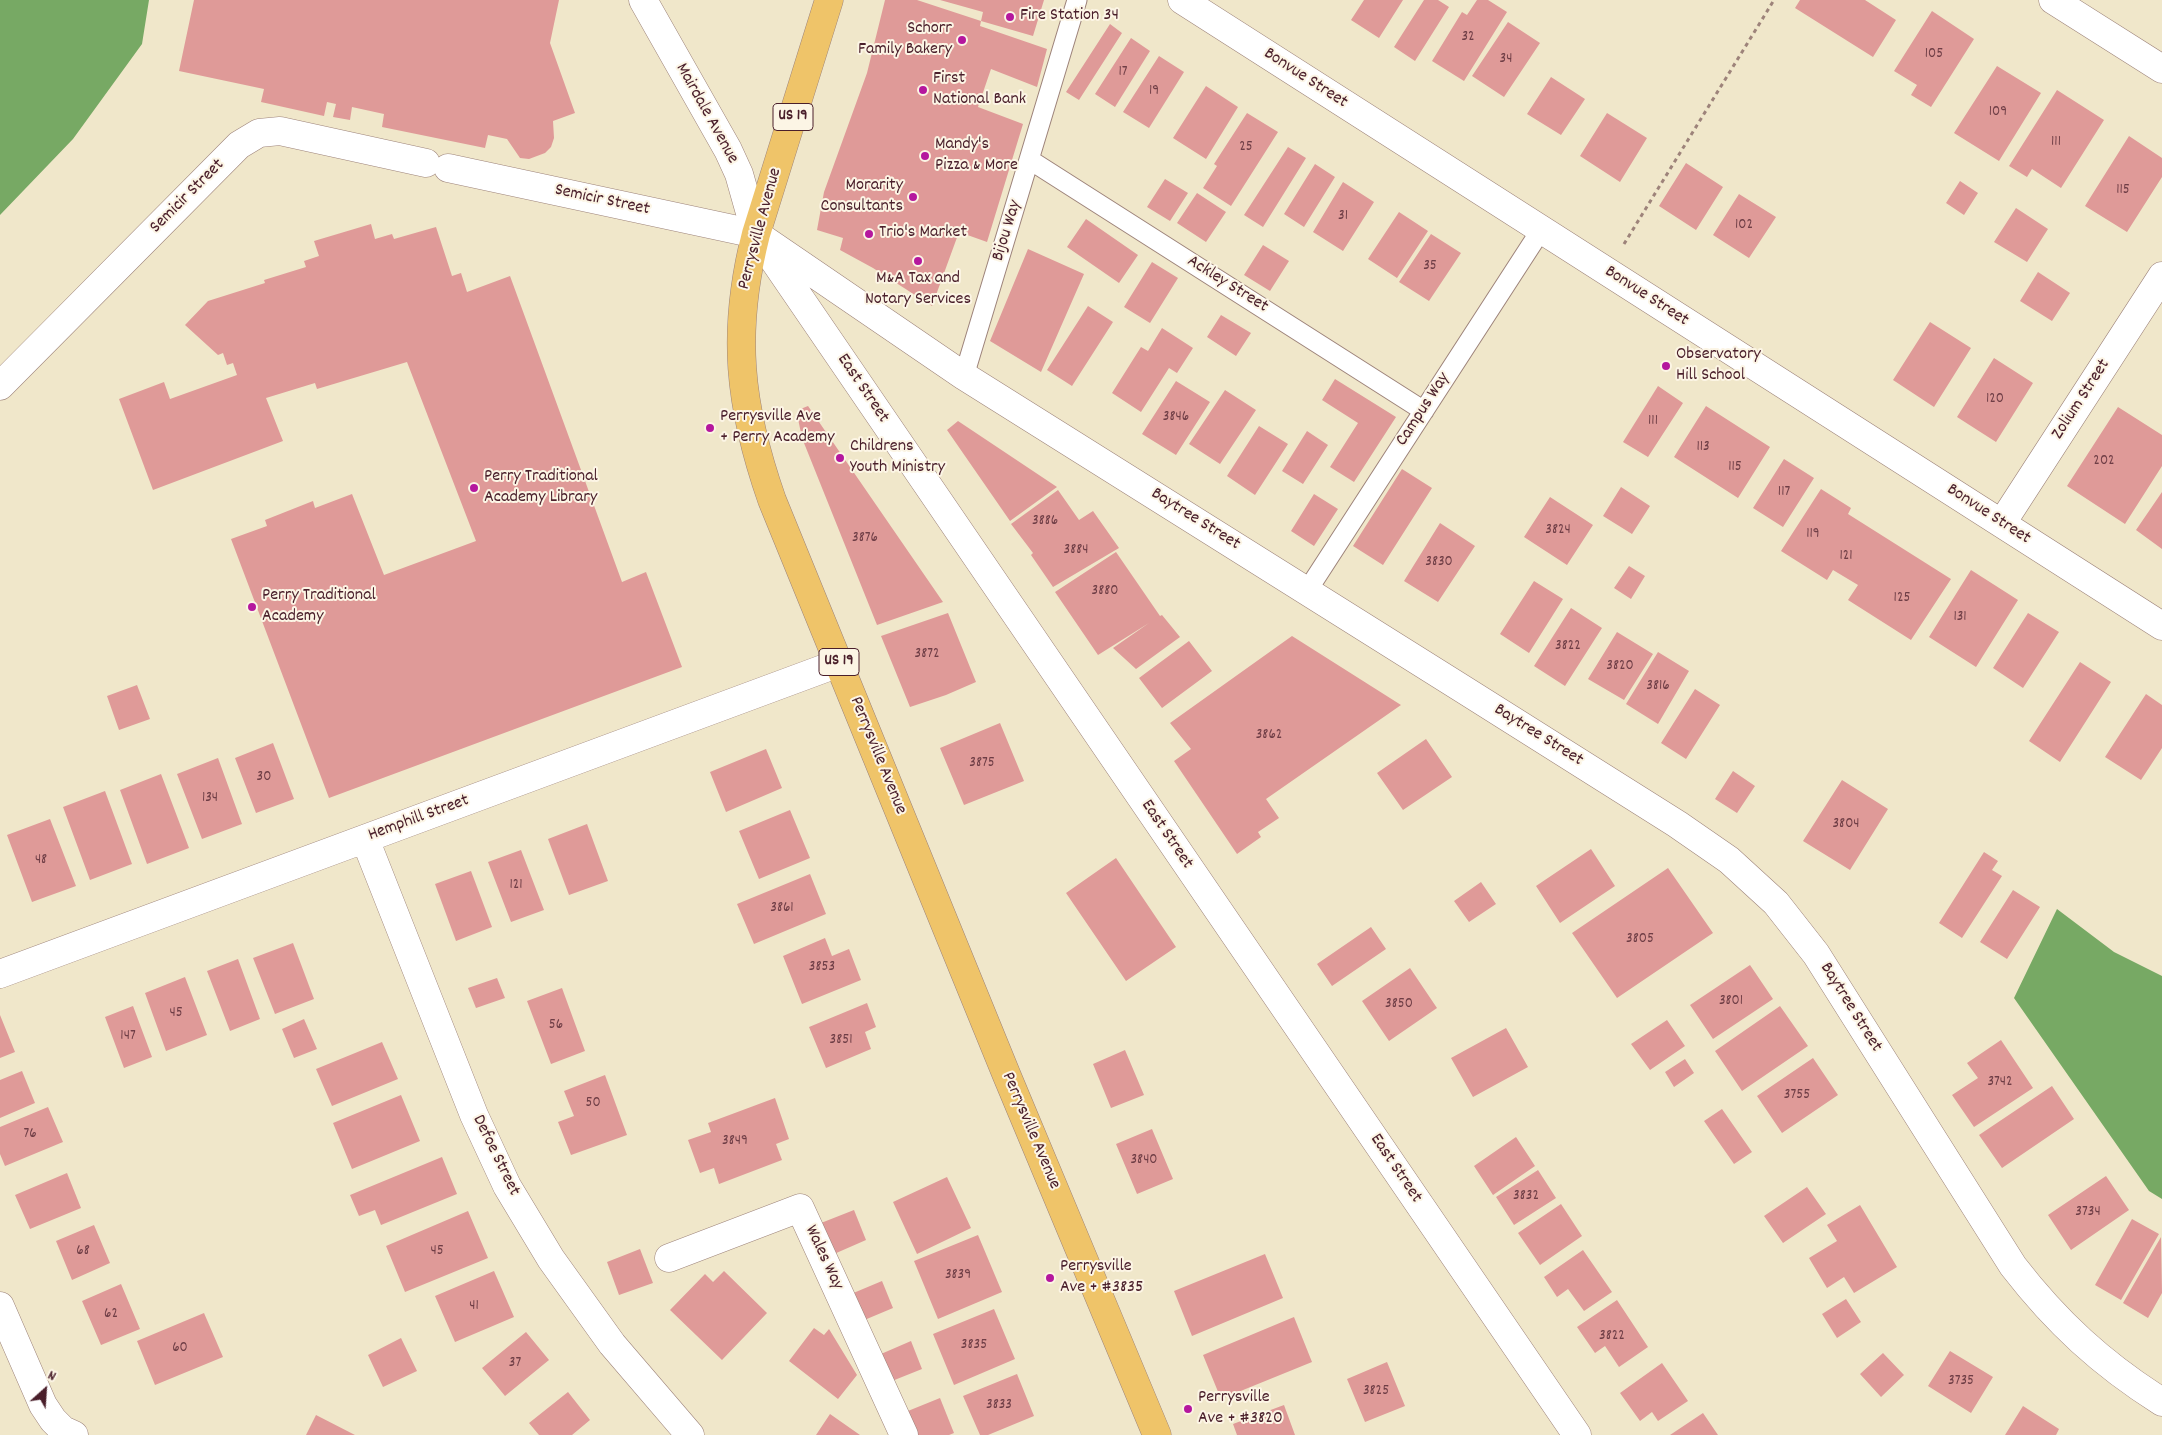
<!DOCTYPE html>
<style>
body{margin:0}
#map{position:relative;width:2162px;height:1435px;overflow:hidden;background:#f0e7ca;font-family:Dekko,sans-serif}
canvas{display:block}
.north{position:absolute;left:20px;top:1365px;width:50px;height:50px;-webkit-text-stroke:4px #fcf5e5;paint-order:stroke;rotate:26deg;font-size:14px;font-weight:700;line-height:20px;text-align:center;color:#4a1f2b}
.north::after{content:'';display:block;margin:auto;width:18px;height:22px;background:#4a1f2b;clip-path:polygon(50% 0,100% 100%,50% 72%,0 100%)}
</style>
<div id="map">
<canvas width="2162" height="1435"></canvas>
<div class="north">N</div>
</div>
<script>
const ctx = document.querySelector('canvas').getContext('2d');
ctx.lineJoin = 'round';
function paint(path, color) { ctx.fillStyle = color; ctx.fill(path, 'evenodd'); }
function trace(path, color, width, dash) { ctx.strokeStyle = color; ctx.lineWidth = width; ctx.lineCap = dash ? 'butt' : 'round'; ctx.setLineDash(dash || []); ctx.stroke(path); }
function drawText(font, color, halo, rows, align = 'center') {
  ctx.font = font + ' Dekko,sans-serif'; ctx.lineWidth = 4; ctx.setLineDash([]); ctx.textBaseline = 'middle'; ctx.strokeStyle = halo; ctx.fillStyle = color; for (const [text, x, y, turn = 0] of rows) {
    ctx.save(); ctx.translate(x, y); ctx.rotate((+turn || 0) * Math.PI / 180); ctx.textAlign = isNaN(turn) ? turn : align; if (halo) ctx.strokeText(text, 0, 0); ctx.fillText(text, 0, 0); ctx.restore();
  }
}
paint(new Path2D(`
 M0,0H149L142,44L73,139L0,215Z
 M2057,909L2114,952L2162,976V1199L2149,1191L2014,998Z`), '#77a964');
paint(new Path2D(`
 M194,0H559L550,43L575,113L553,121L554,138L551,147L545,153L529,159L520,158L507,139L488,135L485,148L382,127L384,114L352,107L350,120L333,117L336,104L327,102L324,116L261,102L264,89L179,71Z
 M885,0H917L981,21L980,26L1047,49L1037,87L991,69L978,107L1023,124L987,242L959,232L932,306L873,268L840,250L843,238L817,230L824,192L867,73Z
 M940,0H1044L1033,36L981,21L983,12Z
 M1364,0H1403L1379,38L1351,20Z
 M1424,0H1438L1449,7L1415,61L1394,47Z
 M1477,0H1488L1507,12L1464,81L1432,61L1462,12L1467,15Z
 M1800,0H1865L1896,20L1873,57L1795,8Z
 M1932,11L1974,39L1931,107L1911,95L1917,85L1894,71Z
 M1508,22L1540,43L1504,97L1472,76Z
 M1110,24L1122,33L1079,100L1066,92Z
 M1131,38L1150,51L1115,107L1095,94Z
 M1159,56L1184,72L1149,128L1123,112Z
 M1997,66L2041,93L1999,161L1954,133Z
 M1551,77L1585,99L1561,135L1527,114Z
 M1206,86L1238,107L1206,159L1173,138Z
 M2057,90L2104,120L2061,188L2032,169L2027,177L2009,166Z
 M1247,113L1278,132L1231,206L1203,188L1217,166L1214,164Z
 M1607,113L1647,138L1620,182L1580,156Z
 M2129,136L2162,158V177L2127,232L2085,206Z
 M1288,147L1306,158L1263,227L1244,215Z
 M1686,163L1723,187L1696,230L1659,206Z
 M1315,164L1335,177L1304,227L1284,214Z
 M1165,179L1188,193L1170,221L1147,207Z
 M1960,181L1978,193L1964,215L1946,203Z
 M1343,182L1374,202L1343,251L1313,232Z
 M1197,193L1226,212L1206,242L1177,223Z
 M1739,194L1776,217L1749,258L1713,235Z
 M2016,208L2048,229L2027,262L1994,242Z
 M1399,212L1428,231L1397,278L1368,259Z
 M1086,219L1138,255L1119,283L1067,247Z
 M371,224L375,239L392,234L394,239L436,227L452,276L461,273L467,292L510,276L622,582L646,572L682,667L329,798L231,539L267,526L265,520L313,501L315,508L352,494L384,575L476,541L407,362L317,389L315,383L266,398L283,441L153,490L119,399L164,382L170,399L237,375L233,363L227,365L223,353L218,355L185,325L208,301L265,283L264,280L306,267L304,261L319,256L314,241Z
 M1431,234L1461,253L1429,301L1399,282Z
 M1263,245L1289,261L1270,291L1244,275Z
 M1028,249L1084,274L1041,372L990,341Z
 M1152,262L1178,278L1150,323L1124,307Z
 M2038,272L2070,293L2052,321L2020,301Z
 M1088,306L1113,322L1072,386L1047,370Z
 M1221,315L1251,333L1236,356L1207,337Z
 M1930,322L1971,348L1934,407L1893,380Z
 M1162,328L1193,348L1177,373L1169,368L1141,412L1112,393L1141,347L1148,351Z
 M1994,358L2033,383L1996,442L1957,417Z
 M1335,379L1396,417L1354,482L1330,467L1358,423L1322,400Z
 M1176,381L1210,402L1176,455L1142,434Z
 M1658,386L1683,403L1648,457L1623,442Z
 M1225,390L1256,410L1220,464L1189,444Z
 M808,406L943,602L877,625L802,438L797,414L800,413L798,410Z
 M1706,406L1770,447L1738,498L1674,457Z
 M2118,407L2162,435V466L2125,524L2067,486Z
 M958,421L1057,487L1010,521L947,430Z
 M1259,426L1288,444L1255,495L1227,476Z
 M1307,431L1328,445L1303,484L1282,471Z
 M1784,459L1814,478L1783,527L1753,508Z
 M1402,469L1432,488L1383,565L1353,546Z
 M1621,487L1650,506L1632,534L1603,516Z
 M1821,489L1851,508L1848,514L1951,579L1911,640L1848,600L1858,585L1833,570L1827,580L1781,551Z
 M1058,490L1079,520L1093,511L1119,548L1053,587L1031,555L1033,553L1011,524Z
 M2162,492V549L2136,530Z
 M1314,494L1338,509L1314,546L1291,531Z
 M1550,497L1593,525L1567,565L1524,537Z
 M1440,523L1475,546L1438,602L1404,581Z
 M1116,552L1160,616L1162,615L1180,637L1136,669L1113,648L1149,623L1098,655L1055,592Z
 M1629,566L1645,576L1631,599L1614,588Z
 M1971,570L2018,600L1976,667L1929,637Z
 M1534,581L1563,599L1529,653L1500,634Z
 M1571,608L1602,628L1565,686L1534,666Z
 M948,613L976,682L946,695L910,707L881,636Z
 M2028,613L2059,632L2023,688L1993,668Z
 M1617,632L1653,654L1624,700L1588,679Z
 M1292,636L1401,705L1266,799L1279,818L1258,832L1261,837L1237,854L1174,761L1191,749L1170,723Z
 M1189,641L1212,671L1162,708L1139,678Z
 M1658,652L1689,671L1658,724L1626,704Z
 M2080,662L2111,682L2060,762L2029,741Z
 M137,685L150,719L119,730L107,696Z
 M1695,689L1720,705L1686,759L1661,743Z
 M2146,694L2162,705V748L2141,780L2105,757Z
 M1000,723L1024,781L964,805L940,748Z
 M1426,739L1452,777L1403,810L1377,773Z
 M273,743L294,799L256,813L235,758Z
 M766,749L782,788L726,812L710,772Z
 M218,758L242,824L202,839L177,774Z
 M1733,771L1755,786L1737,813L1715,799Z
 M161,774L189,848L147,864L120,790Z
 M1842,780L1888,809L1850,870L1803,841Z
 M105,791L132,864L90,880L63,807Z
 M790,810L810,858L759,879L739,831Z
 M50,819L76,886L32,902L7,835Z
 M587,824L608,881L569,895L548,839Z
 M1591,849L1615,886L1560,923L1536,886Z
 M521,850L544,910L511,922L488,862Z
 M1984,852L1998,861L1992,870L2002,876L1962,938L1939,923Z
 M1116,858L1176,947L1126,981L1066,893Z
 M1668,868L1713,933L1617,998L1572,933Z
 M471,871L492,927L456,941L435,884Z
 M810,874L826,914L754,944L737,904Z
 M1481,882L1496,904L1469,922L1454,901Z
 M2013,890L2040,907L2007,959L1980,942Z
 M1371,927L1386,949L1332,986L1317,964Z
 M825,938L832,956L849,949L861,980L802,1004L783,956Z
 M293,943L314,999L275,1014L253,958Z
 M238,959L260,1019L230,1031L207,971Z
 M1750,965L1773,999L1713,1039L1690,1005Z
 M1410,968L1437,1008L1389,1041L1362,1001Z
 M185,977L207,1035L166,1051L145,993Z
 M497,978L505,998L476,1008L468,988Z
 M562,988L585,1051L551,1064L527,1001Z
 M867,1003L876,1027L865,1032L871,1049L826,1068L809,1027Z
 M133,1006L152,1057L124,1068L105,1017Z
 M1780,1006L1808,1046L1742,1091L1715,1051Z
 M0,1015L15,1052L0,1058Z
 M304,1019L317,1049L294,1058L282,1029Z
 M1667,1020L1685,1046L1650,1070L1631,1044Z
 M1506,1028L1528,1067L1473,1097L1451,1058Z
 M2001,1040L2033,1088L1974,1127L1952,1095L1978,1078L1967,1063Z
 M382,1042L398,1079L332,1106L316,1069Z
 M1125,1050L1144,1095L1111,1108L1093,1064Z
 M1813,1058L1838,1095L1782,1133L1757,1096Z
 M1685,1059L1694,1073L1674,1087L1665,1072Z
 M22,1071L35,1103L0,1118V1080Z
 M605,1075L627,1135L571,1155L558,1122L574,1116L564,1091Z
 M2052,1086L2074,1119L2002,1168L1979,1135Z
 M401,1095L420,1141L352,1169L333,1123Z
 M775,1098L789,1139L776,1144L782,1160L719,1184L714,1168L700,1173L688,1140L711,1132L708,1123Z
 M48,1107L63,1142L5,1166L0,1154V1127Z
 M1722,1109L1752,1152L1734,1164L1704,1121Z
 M1152,1129L1173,1179L1137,1194L1116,1144Z
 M1516,1137L1535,1166L1493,1195L1474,1166Z
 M442,1157L457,1194L381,1225L375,1210L359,1216L350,1195Z
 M1538,1170L1556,1198L1514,1225L1496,1197Z
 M67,1173L81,1208L30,1229L15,1195Z
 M2106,1176L2129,1210L2071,1250L2048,1215Z
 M947,1177L971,1228L917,1254L893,1202Z
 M1807,1187L1826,1214L1783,1243L1764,1216Z
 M1561,1204L1582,1236L1540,1265L1518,1233Z
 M1860,1205L1897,1267L1854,1293L1844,1277L1827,1288L1809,1258L1837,1241L1827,1225Z
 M854,1210L866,1240L834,1254L821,1223Z
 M468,1211L488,1258L405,1292L386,1246Z
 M2132,1219L2159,1234L2121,1300L2095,1285Z
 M94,1225L110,1263L72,1280L56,1241Z
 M978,1235L1002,1292L938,1319L914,1261Z
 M2161,1237L2162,1293L2148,1318L2123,1303Z
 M640,1249L653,1283L619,1295L607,1262Z
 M1583,1250L1612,1292L1584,1311L1568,1289L1557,1297L1544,1277Z
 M1265,1254L1283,1298L1192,1336L1174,1291Z
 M494,1271L514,1317L455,1342L435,1296Z
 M724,1271L767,1313L722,1360L670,1310L705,1274L713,1282Z
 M882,1281L893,1308L862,1321L851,1294Z
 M121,1284L140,1329L101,1345L82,1301Z
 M1846,1299L1861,1322L1837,1338L1822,1314Z
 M1617,1300L1648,1347L1619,1367L1605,1346L1595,1353L1577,1327Z
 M994,1309L1015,1359L954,1385L933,1334Z
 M204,1313L223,1357L155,1385L137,1341Z
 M1294,1317L1312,1362L1221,1399L1203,1355Z
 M814,1328L824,1335L829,1329L857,1375L838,1399L789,1361Z
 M526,1332L549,1360L505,1396L482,1368Z
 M401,1338L417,1371L383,1387L368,1355Z
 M911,1341L922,1369L892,1381L881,1354Z
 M1950,1351L1993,1377L1971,1413L1928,1386Z
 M1883,1353L1904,1375L1881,1397L1860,1374Z
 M1387,1362L1405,1406L1365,1422L1347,1379Z
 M1662,1363L1688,1401L1658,1421L1652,1412L1640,1421L1620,1393Z
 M1017,1374L1034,1416L988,1435H980L963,1396Z
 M568,1392L590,1420L572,1435H539L529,1423Z
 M940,1398L954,1433L949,1435H912L903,1413Z
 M1284,1405L1295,1435H1237L1233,1424Z
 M2023,1406L2059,1429L2056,1435H2005Z
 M1703,1413L1718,1435H1670Z
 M830,1414L860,1435H816Z
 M316,1415L355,1435H306Z`), '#df9a98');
const service = new Path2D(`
 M1030,160L1424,411
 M964,376L1077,0
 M1307,591L1541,230`);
const minor = new Path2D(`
 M1182,0L2162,626
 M2053,0L2162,69
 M448,168L756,234
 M0,386L239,145L259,133L280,131L426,163
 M2002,523L2162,276
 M365,839L474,1115L507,1186L551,1259L612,1344L690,1435
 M0,974L839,663
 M669,1258L800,1208L904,1435
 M0,1306L43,1405L53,1420L63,1430L74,1435`);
const tertiary = new Path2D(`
 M643,0L728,150L739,174L756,234L1577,1435
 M756,234L964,376L1466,691L1677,824L1729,860L1776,903L1816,954L2013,1266C2057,1323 2102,1364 2162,1402`);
const primary = new Path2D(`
 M829,0L756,234C731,332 739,406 772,500L1007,1076L1157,1435`);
trace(service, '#9d837a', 21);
trace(minor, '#9d837a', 29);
trace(tertiary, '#9d837a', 29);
trace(primary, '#9d837a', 29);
trace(new Path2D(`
 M1624,244L1774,0`), '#9d837a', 3, [4, 4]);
trace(service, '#fff', 19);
trace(minor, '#fff', 28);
trace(tertiary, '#fff', 28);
trace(primary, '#efc469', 28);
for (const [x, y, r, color] of [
 [1010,17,5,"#b5179e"],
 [962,40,5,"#b5179e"],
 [923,90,5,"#b5179e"],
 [925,156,5,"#b5179e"],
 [913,197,5,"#b5179e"],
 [869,234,5,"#b5179e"],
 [918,261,5,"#b5179e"],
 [1666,366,5,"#b5179e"],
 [710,428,5,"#b5179e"],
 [840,458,5,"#b5179e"],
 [474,488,5,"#b5179e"],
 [252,607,5,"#b5179e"],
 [1050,1278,5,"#b5179e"],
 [1188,1409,5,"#b5179e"]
]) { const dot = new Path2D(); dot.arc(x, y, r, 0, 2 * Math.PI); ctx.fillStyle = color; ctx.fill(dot); trace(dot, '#fcf5e5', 2); }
drawText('15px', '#6f3e46', null, [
 ["32",1468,38],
 ["105",1934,55],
 ["34",1506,60],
 ["17",1123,73],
 ["19",1154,92],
 ["109",1998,113],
 ["111",2056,143],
 ["25",1246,148],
 ["115",2123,191],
 ["31",1343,217],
 ["102",1744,226],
 ["35",1430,267],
 ["120",1995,400],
 ["3846",1176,418],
 ["111",1653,422],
 ["113",1703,448],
 ["202",2104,462],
 ["115",1735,468],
 ["117",1784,493],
 ["3886",1045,522],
 ["3824",1558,531],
 ["119",1813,535],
 ["3876",865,539],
 ["3884",1076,551],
 ["121",1846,557],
 ["3830",1439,563],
 ["3880",1105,592],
 ["125",1902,599],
 ["131",1960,618],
 ["3822",1568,647],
 ["3872",927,655],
 ["3820",1620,667],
 ["3816",1658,687],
 ["3862",1269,736],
 ["3875",982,764],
 ["30",264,778],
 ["134",210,799],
 ["3804",1846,825],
 ["48",41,861],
 ["121",516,886],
 ["3861",782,909],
 ["3805",1640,940],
 ["3853",822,968],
 ["3801",1731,1002],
 ["3850",1399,1005],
 ["45",176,1014],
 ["56",556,1026],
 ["147",128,1037],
 ["3851",841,1041],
 ["3742",2000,1083],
 ["3755",1797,1096],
 ["50",593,1104],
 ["76",30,1135],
 ["3849",735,1142],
 ["3840",1144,1161],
 ["3832",1526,1197],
 ["3734",2088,1213],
 ["68",83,1252],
 ["45",437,1252],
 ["3839",958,1276],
 ["41",474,1307],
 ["62",111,1315],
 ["3822",1612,1337],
 ["3835",974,1346],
 ["60",180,1349],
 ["37",515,1364],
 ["3735",1961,1382],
 ["3825",1376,1392],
 ["3833",999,1406]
]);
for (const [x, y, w] of [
 [793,117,40],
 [839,662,40]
]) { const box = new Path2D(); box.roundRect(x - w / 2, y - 13.5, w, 27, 4); ctx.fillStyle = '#fcf5e5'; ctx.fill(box); trace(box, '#4a1f2b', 1); }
drawText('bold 16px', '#4a1f2b', null, [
 ["US 19",793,117],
 ["US 19",839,662]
]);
drawText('18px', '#4a1f2b', '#fcf5e5', [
 ["Fire Station 34",1020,17],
 ["Schorr",952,30,"right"],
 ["Family Bakery",952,51,"right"],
 ["First",933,80],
 ["National Bank",933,101],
 ["Mandy's",935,146],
 ["Pizza & More",935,167],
 ["Morarity",903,187,"right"],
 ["Consultants",903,208,"right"],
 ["Trio's Market",879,234],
 ["M&A Tax and",918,280,"center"],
 ["Notary Services",918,301,"center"],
 ["Observatory",1676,356],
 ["Hill School",1676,377],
 ["Perrysville Ave",720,418],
 ["+ Perry Academy",720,439],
 ["Childrens",850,448],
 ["Youth Ministry",850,469],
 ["Perry Traditional",484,478],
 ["Academy Library",484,499],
 ["Perry Traditional",262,597],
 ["Academy",262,618],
 ["Perrysville",1060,1268],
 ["Ave + #3835",1060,1289],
 ["Perrysville",1198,1399],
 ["Ave + #3820",1198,1420]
], 'left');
drawText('18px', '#4a1f2b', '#fcf5e5', [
 ["Bonvue Street",1305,79,33],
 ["Mairdale Avenue",706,114,61],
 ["Semicir Street",188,197,-45],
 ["Semicir Street",602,201,12],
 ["Perrysville Avenue",761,229,-75],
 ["Bijou Way",1008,231,-73],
 ["Ackley Street",1227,285,32],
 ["Bonvue Street",1646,297,33],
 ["East Street",862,389,56],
 ["Zolium Street",2082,400,-57],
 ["Campus Way",1424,410,-57],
 ["Bonvue Street",1988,515,33],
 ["Baytree Street",1195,520,32],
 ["Baytree Street",1538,736,32],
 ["Perrysville Avenue",877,756,68],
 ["Hemphill Street",419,819,-20],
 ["East Street",1166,835,56],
 ["Baytree Street",1850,1008,58],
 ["Perrysville Avenue",1030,1131,67],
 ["Defoe Street",495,1156,64],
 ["East Street",1395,1169,56],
 ["Wales Way",823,1258,65]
]);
</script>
